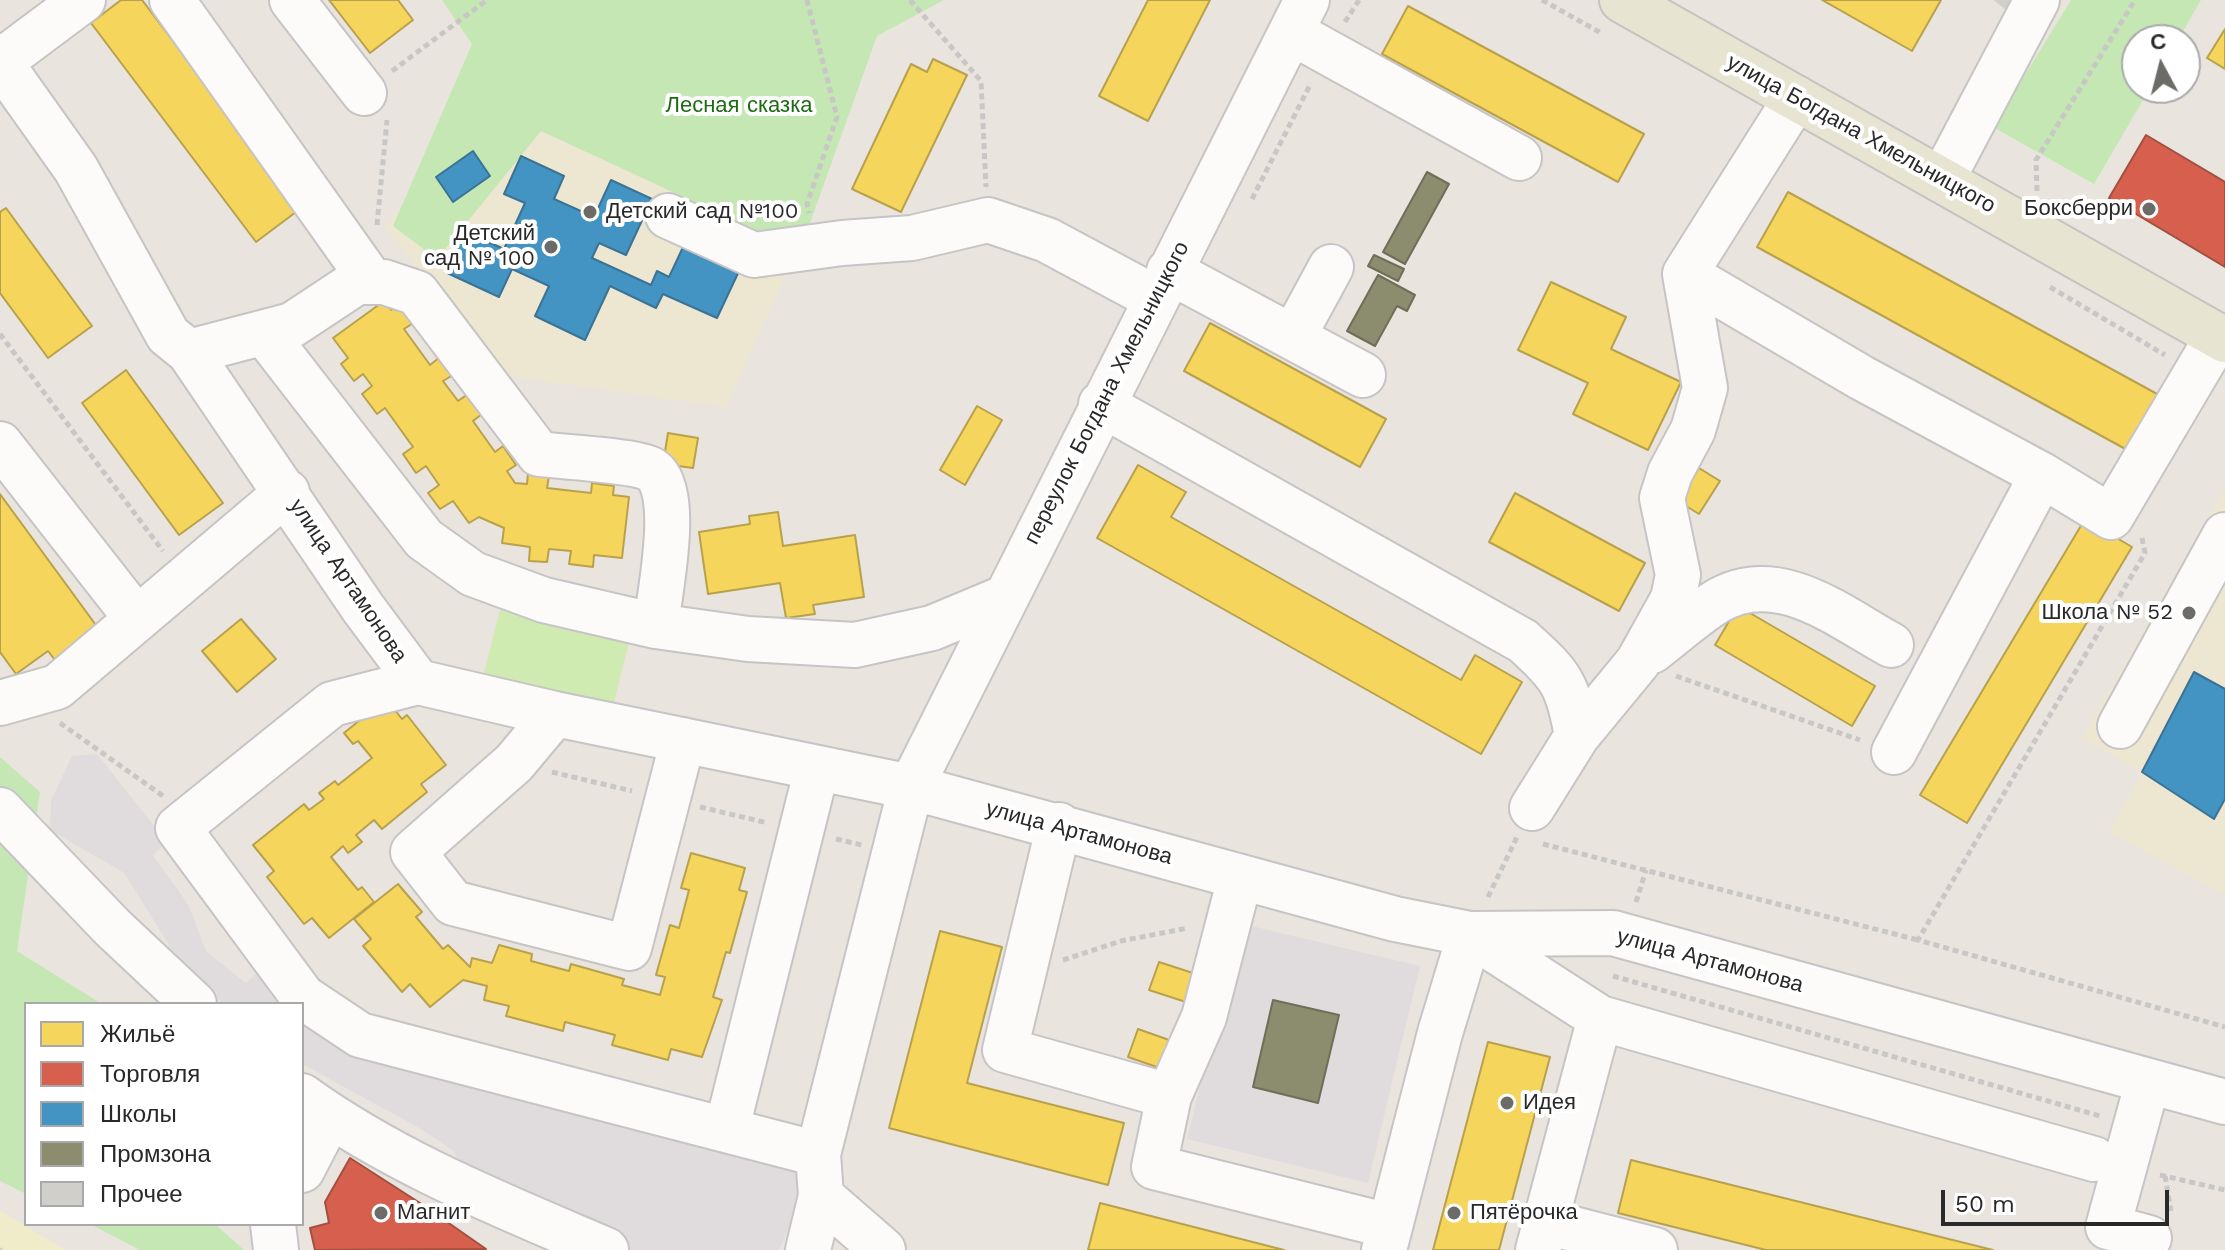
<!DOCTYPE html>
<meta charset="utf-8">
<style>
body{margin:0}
#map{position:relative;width:2225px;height:1250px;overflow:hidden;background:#e9e5de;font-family:"Work Sans",sans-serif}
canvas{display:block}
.legend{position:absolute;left:24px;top:1002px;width:280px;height:224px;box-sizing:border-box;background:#fff;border:2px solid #a9a9a9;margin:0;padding:10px 14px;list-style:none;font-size:24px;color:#292929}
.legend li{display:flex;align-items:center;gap:16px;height:40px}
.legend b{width:40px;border:2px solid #a9a9a9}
.north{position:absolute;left:2121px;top:24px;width:80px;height:80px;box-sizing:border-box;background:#fff;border:2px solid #a9a9a9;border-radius:50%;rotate:353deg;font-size:22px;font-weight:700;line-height:32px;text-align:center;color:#292929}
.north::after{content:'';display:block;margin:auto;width:28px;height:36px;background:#6c6b68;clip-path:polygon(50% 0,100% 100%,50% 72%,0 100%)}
.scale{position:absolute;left:1941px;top:1190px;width:228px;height:36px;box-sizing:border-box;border:4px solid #292929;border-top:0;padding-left:10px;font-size:24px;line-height:28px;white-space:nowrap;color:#292929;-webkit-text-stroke:6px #fff;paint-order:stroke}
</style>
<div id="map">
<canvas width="2225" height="1250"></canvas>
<ul class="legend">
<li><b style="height:22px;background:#f6d55c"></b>Жильё</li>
<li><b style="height:22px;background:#d6604d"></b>Торговля</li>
<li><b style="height:22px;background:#4393c3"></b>Школы</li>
<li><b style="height:22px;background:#8c8c6e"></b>Промзона</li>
<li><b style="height:22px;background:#d1cfca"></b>Прочее</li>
</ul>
<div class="north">С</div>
<div class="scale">50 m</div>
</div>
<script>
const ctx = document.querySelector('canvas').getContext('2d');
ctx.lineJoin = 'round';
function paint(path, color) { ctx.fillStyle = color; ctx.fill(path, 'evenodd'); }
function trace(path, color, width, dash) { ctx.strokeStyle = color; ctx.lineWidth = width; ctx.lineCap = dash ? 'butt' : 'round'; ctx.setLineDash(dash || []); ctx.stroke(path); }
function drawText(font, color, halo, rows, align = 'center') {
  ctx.font = font + ' "Work Sans",sans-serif'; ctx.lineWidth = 8; ctx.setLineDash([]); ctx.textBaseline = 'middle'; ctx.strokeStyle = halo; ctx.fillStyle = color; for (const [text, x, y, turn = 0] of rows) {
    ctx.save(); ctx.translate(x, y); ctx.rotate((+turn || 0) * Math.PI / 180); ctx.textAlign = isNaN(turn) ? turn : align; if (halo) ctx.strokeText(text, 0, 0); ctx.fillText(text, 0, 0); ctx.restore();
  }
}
paint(new Path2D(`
 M97,754L167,842L153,855L188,904L206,951L246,983L256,974L288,1004H224L171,960L168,943L124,873L50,830L51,800L72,756Z
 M1239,923L1420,966L1368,1183L1187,1139Z
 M302,1017L805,1161L807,1188L779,1250H625L460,1180L455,1152L421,1129L302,1064Z`), '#e0dcdd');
paint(new Path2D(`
 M580,42L791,263L726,407L502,375L384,225Z
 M2225,488V895L2109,832L2142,772L2082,738Z`), '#ede6d1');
paint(new Path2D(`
 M442,0H944L877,36L800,251L541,131L437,259L393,226L472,44Z
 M2071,0H2201L2178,40H2137V88H2150L2094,184L1993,127Z
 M0,757L40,792L17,951L102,1004H26V1194L0,1181Z
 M90,1224H215L244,1250H140Z`), '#c4e7b4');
paint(new Path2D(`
 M0,1211L65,1250H0Z`), '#f0ecca');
paint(new Path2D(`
 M500,610L629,642L612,710L483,677Z`), '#d0ebb1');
const homes = new Path2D(`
 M121,0H142L300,209L256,242L91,23Z
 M329,0H398L413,20L370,53Z
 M1148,0H1210L1148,121L1099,96Z
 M1822,0H1941L1912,51Z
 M1408,6L1644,134L1618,182L1382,54Z
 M2225,29V69L2207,58Z
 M933,59L967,75L901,212L852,189L911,64L927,72Z
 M1788,192L2159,395L2129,451L1757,247Z
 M6,208L92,326L48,358L0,293V212Z
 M1551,282L1626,317L1611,349L1681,382L1648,450L1573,414L1588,383L1518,350Z
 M384,301L391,310L401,303L415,322L404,329L430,365L440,357L453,375L443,381L458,401L468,394L482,414L473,421L495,452L503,446L516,465L507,471L515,483L527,484L528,473L549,476L547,488L591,493L592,483L614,486L613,495L629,497L622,558L594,555L593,567L569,564L571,551L549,549L547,562L529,561L530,547L502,543L504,528L479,517L469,523L453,501L440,509L428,493L439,485L426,466L416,473L403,454L413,447L385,408L377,414L362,394L372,386L363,374L354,381L341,364L348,358L333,338Z
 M1210,323L1386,419L1360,467L1184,371Z
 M126,370L223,503L179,535L82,403Z
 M977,406L1002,420L965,485L940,470Z
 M668,433L698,438L693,468L663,464Z
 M1138,465L1186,492L1171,517L1461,680L1475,655L1522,682L1481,754L1097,538Z
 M1699,468L1720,481L1699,514L1678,501Z
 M1515,493L1645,563L1619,611L1489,542Z
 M0,494L101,632L58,664L48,651L16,674L0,652Z
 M778,512L783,546L855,535L864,597L813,605L815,614L786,618L780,583L708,594L699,532L750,524L749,516Z
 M2085,519L2132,547L1967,823L1920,795Z
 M1738,606L1875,686L1852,726L1715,645Z
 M241,619L276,659L237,692L202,651Z
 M386,699L402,719L407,715L446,765L421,784L427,792L382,829L374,820L356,835L362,842L348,853L343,846L331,857L358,890L362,887L374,902L329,938L312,918L304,924L267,877L274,871L253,845L304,804L309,810L324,799L319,793L335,781L338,785L372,758L358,741L353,744L344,733Z
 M691,853L745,868L739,890L747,892L730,953L726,952L713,997L722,1000L702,1057L671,1049L668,1060L612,1045L615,1035L565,1022L563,1031L506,1016L509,1006L484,1000L487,986L463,980L430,1007L410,984L402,992L363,946L371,939L354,919L398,884L422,912L416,917L443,949L448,945L470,967L472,958L492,963L499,945L532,954L531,961L569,971L571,964L624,979L622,985L660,995L665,977L656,975L670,925L679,928L689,890L681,888Z
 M940,931L1002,947L967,1083L1124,1123L1108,1185L889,1128Z
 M1159,962L1202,976L1192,1004L1149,990Z
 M1138,1029L1186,1046L1177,1074L1128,1057Z
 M1488,1042L1550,1057L1499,1250H1433Z
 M1631,1160L1993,1250H1766L1618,1213Z
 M1100,1203L1284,1250H1088Z`);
paint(homes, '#f6d55c');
trace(homes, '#b8a14d', 2);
const shops = new Path2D(`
 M2146,135L2225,182V267L2109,198Z
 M350,1158L420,1203L486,1249L315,1250L310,1228L329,1223L325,1202Z`);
paint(shops, '#d6604d');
trace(shops, '#a25042', 2);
const schools = new Path2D(`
 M473,151L490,176L453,202L436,177Z
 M521,156L564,176L554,199L594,217L611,180L652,199L626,255L599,243L592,258L651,285L657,271L669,277L684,245L740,269L717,318L663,294L656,308L610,286L585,340L535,316L549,286L512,269L499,297L445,272L464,231L504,249L525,203L504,194Z
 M2194,672L2225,689V799L2214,819L2142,772Z`);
paint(schools, '#4393c3');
trace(schools, '#3b7395', 2);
const industry = new Path2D(`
 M1427,172L1449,184L1405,264L1383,252Z
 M1374,255L1404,269L1398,281L1368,266Z
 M1378,275L1415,295L1407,311L1397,306L1375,346L1347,331Z
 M1273,1000L1339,1015L1318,1103L1253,1087Z`);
paint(industry, '#8c8c6e');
trace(industry, '#6e6e59', 2);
const building = new Path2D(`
 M1995,0H2027L2016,17Z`);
paint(building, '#d1cfca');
trace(building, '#d3d0ca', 2);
const minor = new Path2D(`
 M172,0L372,282
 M292,0L364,93
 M1291,32L1519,158
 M0,62L76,169L168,335L189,352L363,608L418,682L555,714L911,787L1395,919L1470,934L1613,933L2225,1102
 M0,62L83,0
 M1796,98L1685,274L1862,378L2042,475
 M1942,180L2037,0
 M668,216L754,255L842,243L912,238L988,220L1047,240L1155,298
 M1169,271L1363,375
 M265,334L424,539L473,574L544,600L656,626L748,639L855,645L932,628L1004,598
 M1293,337L1331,267
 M189,352L292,325L357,282H384L417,293L539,454C564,457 628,460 648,468C684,482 659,594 656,626
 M1101,404L1523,641C1562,676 1568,685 1577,736
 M0,444L137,619
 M1652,651C1673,635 1694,616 1716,602C1777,565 1838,616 1891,645
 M418,682L332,704L178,828L303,997L360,1035L818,1154
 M0,703L57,687L287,492
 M555,714L514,763L413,852L453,903L629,948L683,740
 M2120,726L2225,535
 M1894,752L2042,475L2111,517L2218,336
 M1532,808L1577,736L1638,662L1673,599L1678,575L1662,498L1670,473L1693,430L1705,388L1685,274
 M0,810L112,927L194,1004
 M1059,825L1005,1050L1169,1096L1154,1167L1389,1226
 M2148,1081L2108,1227L2149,1238
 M302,1096C395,1163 501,1205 606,1250
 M1169,1096L1204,1017L1240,878
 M727,1128L817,768
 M302,1170L330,1116
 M1546,1222L1655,1250
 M273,1224L276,1250
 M808,1250L821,1196
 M883,1250L821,1196L818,1154L911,787L1307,0
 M1384,1250L1440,1033L1470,934L1600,1018L2094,1159
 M1538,1250L1600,1018`);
const major = new Path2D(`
 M1622,0L2225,340`);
trace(minor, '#c6c4c4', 48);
trace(major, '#c4c3c0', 48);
trace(new Path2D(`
 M807,0L837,117L807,204L809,213
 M910,0L981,81L986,187
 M1542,0L1603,34
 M1345,22L1359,0
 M392,71L487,0
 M2037,191L2036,160L2135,0
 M1252,199L1311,83
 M377,225L387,120
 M2050,287L2165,355
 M0,334L163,551
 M2142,538L2145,553L1918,940L2225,1027
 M1676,676L1860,740
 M60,723L163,796
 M552,772L632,791
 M700,807L768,823
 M836,839L862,845
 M1543,844L1918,940
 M1488,897L1517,837
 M1636,902L1646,870
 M1063,960L1121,941L1188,928
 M1613,976L2100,1116
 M2160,1175L2225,1190
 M2165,1176L2171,1211
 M0,1249L1,1250`), '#c8c7c6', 5, [6, 4]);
trace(minor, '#fcfbfa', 44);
trace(major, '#e7e4d1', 44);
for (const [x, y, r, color] of [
 [2149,209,8,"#6c6b68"],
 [590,212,8,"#6c6b68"],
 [551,247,8,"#6c6b68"],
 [2189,613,8,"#6c6b68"],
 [1507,1103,8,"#6c6b68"],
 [381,1213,8,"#6c6b68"],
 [1454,1213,8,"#6c6b68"]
]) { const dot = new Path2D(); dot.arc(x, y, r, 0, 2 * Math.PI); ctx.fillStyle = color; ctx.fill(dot); trace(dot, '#fff', 3); }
drawText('22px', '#1e6b14', '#fff', [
 ["Лесная сказка",739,106]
]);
drawText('22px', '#292929', '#fff', [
 ["улица Богдана Хмельницкого",1861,134,29],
 ["переулок Богдана Хмельницкого",1107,393,-63],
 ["улица Артамонова",348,581,56],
 ["улица Артамонова",1079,833,15],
 ["улица Артамонова",1710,961,15]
]);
drawText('22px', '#292929', '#fff', [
 ["Боксберри",2133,209,"right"],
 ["Детский сад №100",606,212],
 ["Детский",535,234,"right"],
 ["сад № 100",535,259,"right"],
 ["Школа № 52",2173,613,"right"],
 ["Идея",1523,1103],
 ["Магнит",397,1213],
 ["Пятёрочка",1470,1213]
], 'left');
</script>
